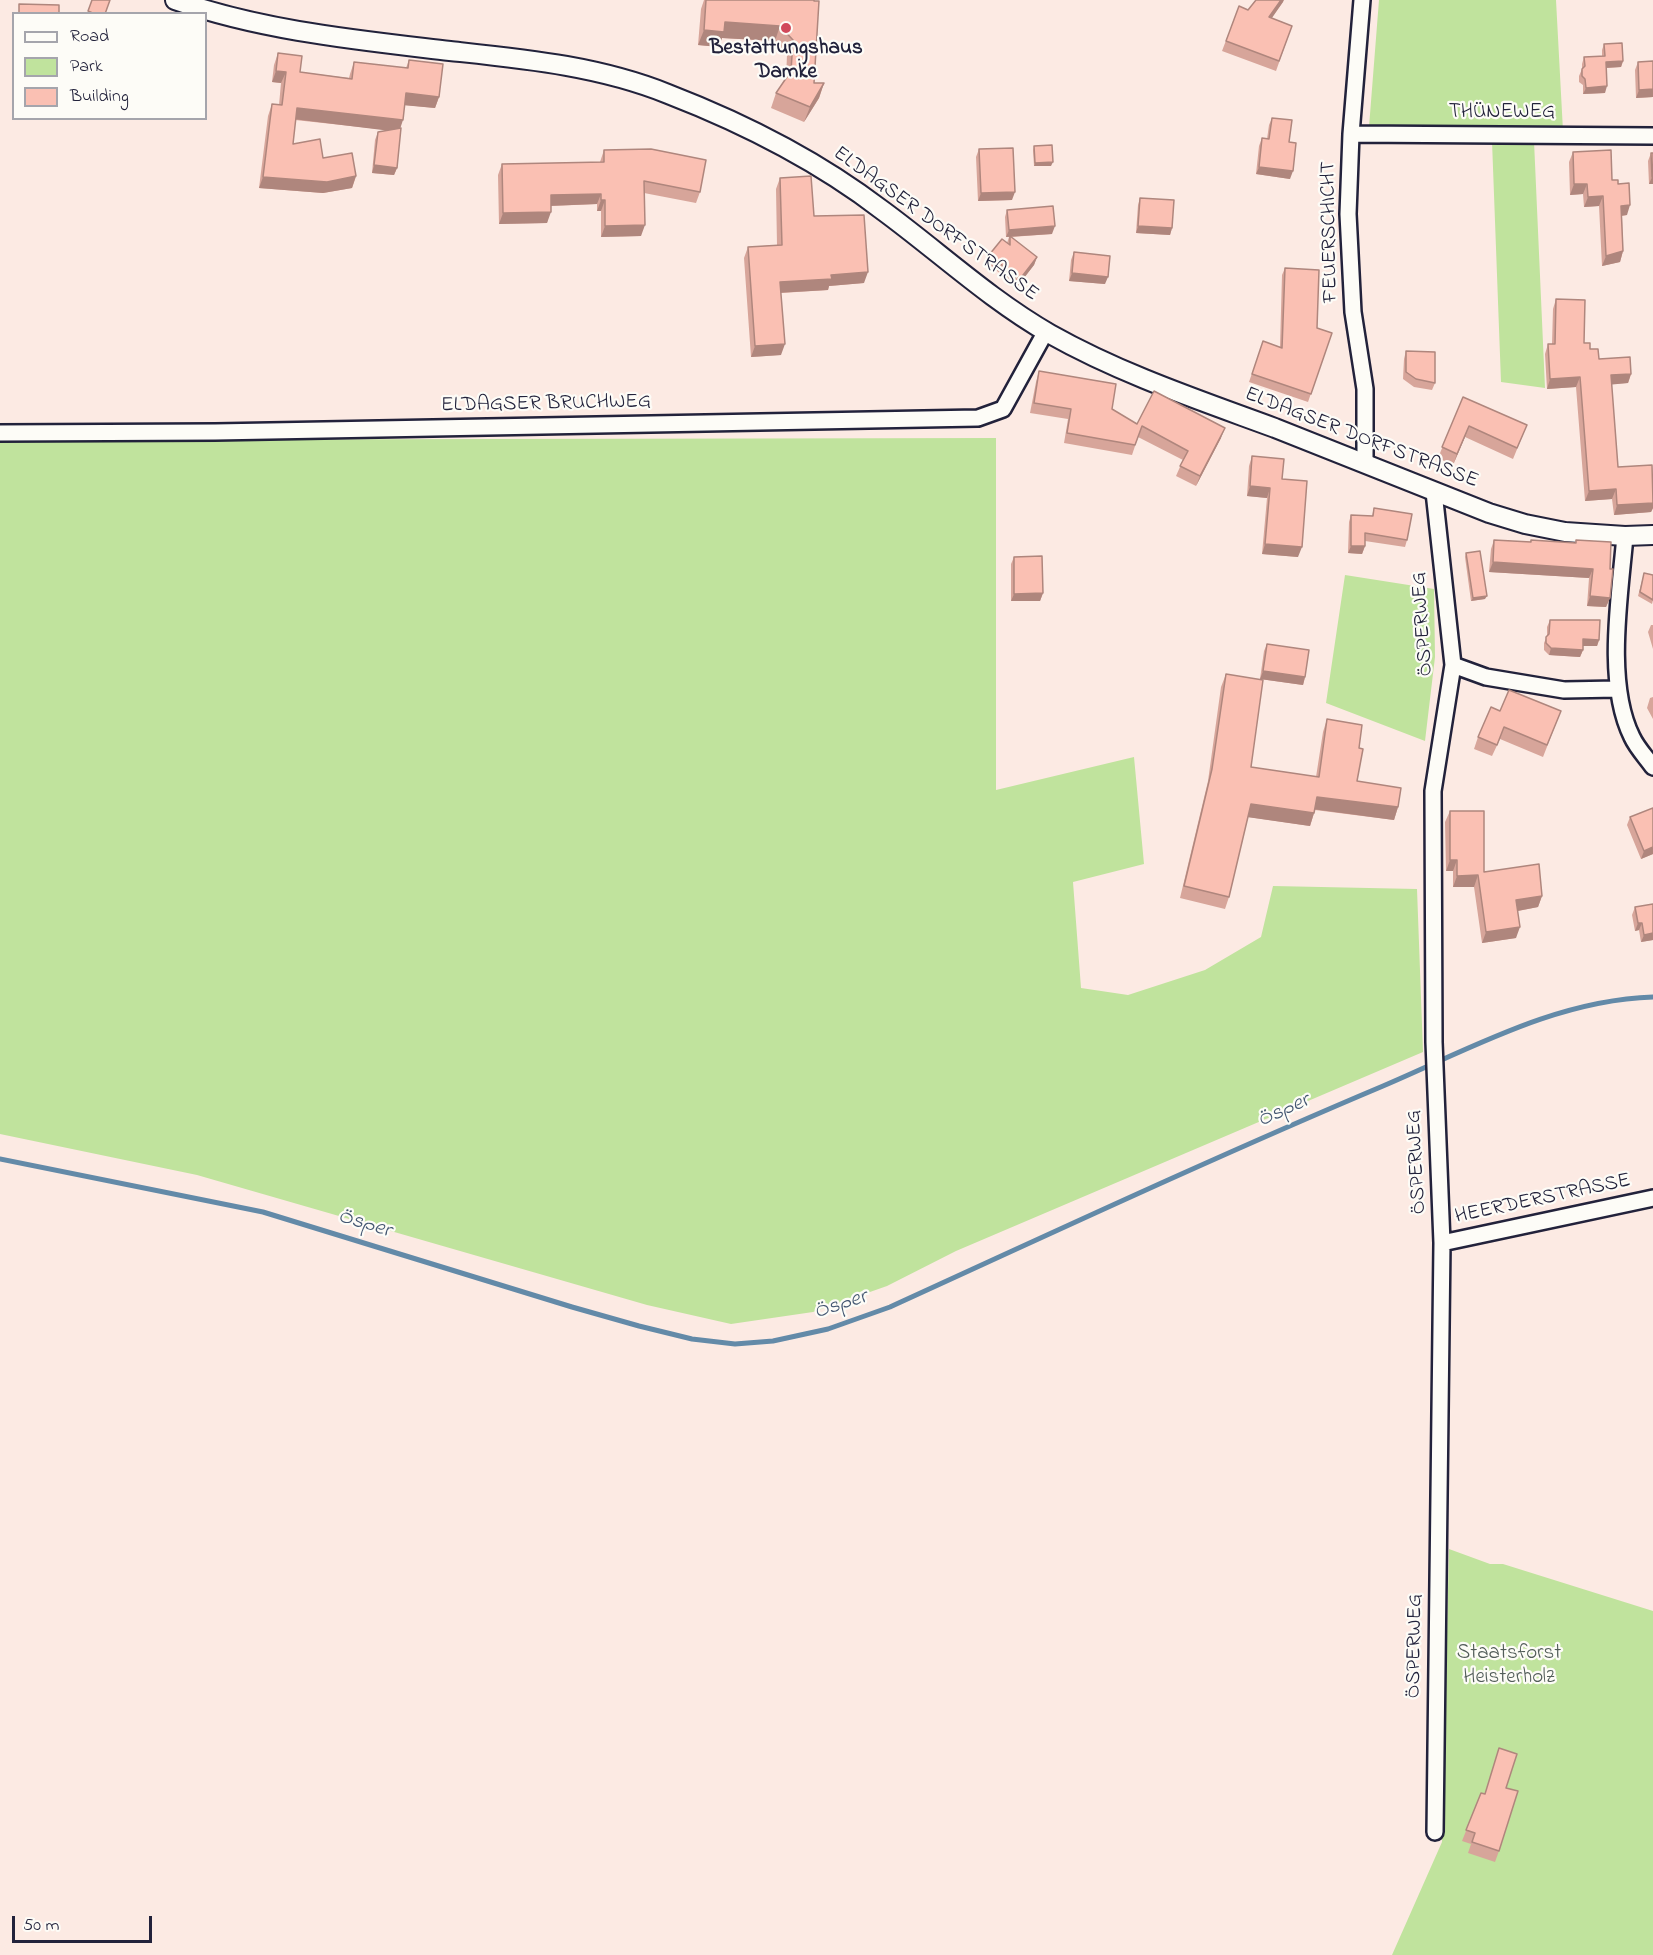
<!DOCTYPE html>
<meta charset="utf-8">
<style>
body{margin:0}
#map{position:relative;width:1653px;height:1955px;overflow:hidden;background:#fceae3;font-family:"Indie Flower",sans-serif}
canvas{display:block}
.legend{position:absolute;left:12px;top:12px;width:195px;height:108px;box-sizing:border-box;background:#fdfcf7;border:2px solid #a5a5ac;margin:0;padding:8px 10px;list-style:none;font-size:18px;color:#22223b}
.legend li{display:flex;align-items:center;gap:12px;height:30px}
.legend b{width:30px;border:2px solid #a5a5ac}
.scale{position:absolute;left:12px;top:1916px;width:140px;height:27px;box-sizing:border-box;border:3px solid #22223b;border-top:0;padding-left:8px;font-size:18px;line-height:21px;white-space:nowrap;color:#22223b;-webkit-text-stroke:4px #fdfcf7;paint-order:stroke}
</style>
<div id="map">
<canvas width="1653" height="1955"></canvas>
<ul class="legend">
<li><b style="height:8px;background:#fdfcf7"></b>Road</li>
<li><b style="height:16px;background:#c0e39d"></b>Park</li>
<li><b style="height:16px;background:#fac0b3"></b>Building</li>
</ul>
<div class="scale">50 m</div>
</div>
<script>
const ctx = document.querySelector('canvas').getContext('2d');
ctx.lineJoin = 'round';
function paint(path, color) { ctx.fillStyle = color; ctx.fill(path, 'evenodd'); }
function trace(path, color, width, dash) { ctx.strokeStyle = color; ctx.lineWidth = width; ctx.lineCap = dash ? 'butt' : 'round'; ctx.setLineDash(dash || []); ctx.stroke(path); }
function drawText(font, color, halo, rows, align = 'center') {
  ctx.font = font + ' "Indie Flower",sans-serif'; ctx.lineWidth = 4.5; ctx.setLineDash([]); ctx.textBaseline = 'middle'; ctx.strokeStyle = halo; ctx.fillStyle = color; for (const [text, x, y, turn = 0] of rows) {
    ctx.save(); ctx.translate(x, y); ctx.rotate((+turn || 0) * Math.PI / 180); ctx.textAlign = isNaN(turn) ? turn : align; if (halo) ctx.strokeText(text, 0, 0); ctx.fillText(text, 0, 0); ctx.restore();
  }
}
paint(new Path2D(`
 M1379,0H1556L1563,131L1369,127Z
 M1492,141H1534L1545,388L1501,382Z
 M996,438V790L1134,757L1144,864L1073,882L1081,988L1128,995L1205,970L1261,937L1273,886L1417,889L1423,1052L956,1251L887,1286L813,1312L731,1324L647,1305L197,1175L0,1134V440Z
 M1345,575L1434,589L1435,657L1425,741L1326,703Z
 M1449,1549L1490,1564H1503L1653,1611V1955H1392L1442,1842Z`), '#c0e39d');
trace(new Path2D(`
 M0,1159L263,1212L572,1307L639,1326L692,1339L735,1344L773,1341L828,1329L890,1307C1054,1232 1217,1156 1383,1086C1470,1049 1556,1000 1653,997`), '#638aa8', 5);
const minor = new Path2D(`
 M1362,0L1351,134L1348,214L1353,312L1365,389V463
 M1351,134L1653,136
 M0,433L215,432L978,418L1003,409L1046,331
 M1434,492L1453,665L1433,791L1434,1042L1442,1243L1435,1832
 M1625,536C1620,595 1605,683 1632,737C1637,748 1646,757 1653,767
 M1453,665L1486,677L1564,690L1617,689
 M1442,1243L1653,1198`);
const tertiary = new Path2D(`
 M175,0C263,31 358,40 450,51C524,59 599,66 668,94C743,123 818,161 882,210C938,251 989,299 1050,334C1121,374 1199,400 1275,428C1347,456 1417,485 1489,513L1525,524L1565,532L1625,536L1653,535`);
trace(minor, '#22223b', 20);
trace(tertiary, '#22223b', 22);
trace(minor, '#fdfcf7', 15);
trace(tertiary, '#fdfcf7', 18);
paint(new Path2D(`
 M704,0H814V83H824L819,98L804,122L771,108L776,93L786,78L787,55L775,41L722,38L719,47L698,45L701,9Z
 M1283,2L1271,18L1292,26L1276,71L1222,51L1239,6L1248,10Z
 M1604,44L1623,61L1621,67L1606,68L1605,93L1583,94V85L1579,82V76L1582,69V64L1584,57L1602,56V50Z
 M278,53L300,72L349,78L350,74L354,62L406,68L409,60L439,97L435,108L405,105L400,128L397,168L394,175L372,173L375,140L378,132L388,130L295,120L293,144L323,158L356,176L352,188L323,193L259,188L268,116L272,104L279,105L281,83L272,82L274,65Z
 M1653,61V97L1636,98L1635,70L1638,62Z
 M1272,118L1289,142L1290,179L1256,174L1259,146L1262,138L1267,139L1269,125Z
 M1034,146L1051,166H1034L1033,150Z
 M979,149L1012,200L978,201L976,157Z
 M604,150L700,192L696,203L644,193L641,236L601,237V211H597V204L551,206L547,223L499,224L498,175L502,164L600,162Z
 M1573,152L1618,184L1627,215L1622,216L1623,251L1620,262L1602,266L1599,206L1584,207L1583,194L1570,195L1569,162Z
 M1651,153H1653V184H1649L1648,161Z
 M780,178L814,216L864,283L829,286L828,290L781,293V355L751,357L744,258L748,247L777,245L776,189Z
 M1140,198L1172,228L1170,235L1136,233L1138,205Z
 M1007,210L1052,234L1011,237L1037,257L1034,265L1017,287L987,263L989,255L1007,243L1009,237H1006L1005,217Z
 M1074,252L1105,284L1069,281L1071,260Z
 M1285,268L1317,328L1332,333L1308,402L1249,382L1263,341L1280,347L1282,275Z
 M1556,299L1584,343L1599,359L1631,374L1628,383L1611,384L1618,467L1653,476V508L1651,512L1614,515L1612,499L1585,501L1576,387L1547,389L1545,354L1548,344H1552L1553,309Z
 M1406,351L1435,383L1432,390L1414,387L1403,379L1404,359Z
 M1039,371L1137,424L1221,438L1196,486L1176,476L1183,460L1138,437L1132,455L1064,443L1068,419L1030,413L1036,382Z
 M1463,397L1527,425L1513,459L1465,437L1453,465L1438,458Z
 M1252,456L1282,479L1298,557L1262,554L1267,498L1247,496L1249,466Z
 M1374,508L1407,540L1405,547L1365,541V546L1362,554L1348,553L1349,522L1351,515L1372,516Z
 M1494,540L1530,542L1531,540L1575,543L1576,540L1610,569V598L1606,607L1587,606L1589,578L1489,572L1491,549Z
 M1466,553L1485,599L1471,601L1465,557Z
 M1014,557L1043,593L1040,601H1011V564Z
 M1644,573L1653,600L1652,604L1638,596Z
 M1550,620L1599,640L1597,646H1583V650L1580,657L1549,655L1544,650V643L1547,636V627Z
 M1651,625H1653V649L1648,632Z
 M1267,644L1305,677L1303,685L1260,679L1264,651Z
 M1226,674L1251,767L1316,777L1323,732L1327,719L1359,748L1357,781L1398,807L1394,820L1315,810L1310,826L1248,817L1229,897L1225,909L1180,898L1208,781L1221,687Z
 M1653,697V719L1647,708L1650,698Z
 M1500,711H1561L1543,757L1500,739L1492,756L1474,749L1478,737Z
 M1450,811L1484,872L1542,896L1538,907L1518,911L1516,938L1482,943L1474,887H1453V871H1446L1445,822Z
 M1630,817L1653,854L1641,859L1627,825Z
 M1635,907L1653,940L1641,942L1639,930L1635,931L1632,915Z
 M1506,1788L1499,1851L1495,1862L1468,1853L1471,1844L1462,1841L1481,1793L1484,1794Z`), '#d7a59a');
paint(new Path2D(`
 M1281,0H1284L1283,2L1265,28L1269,17Z
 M725,22L780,26L775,41L722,38L719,47L698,45L704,30Z
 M1623,61L1621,67L1604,68L1606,62Z
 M276,71L286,72L281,83L272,82Z
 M824,83L819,98L804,122L810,107Z
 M1607,86L1605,93L1583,94L1586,88Z
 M1653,89V97L1636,98L1639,90Z
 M406,93L439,97L435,108L402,105Z
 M297,108L403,120L399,132L293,119Z
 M1053,162L1051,166H1034L1035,163Z
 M374,165L397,168L394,175L372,173Z
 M1259,167L1293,171L1290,179L1256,174Z
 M356,176L352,188L323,193L259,188L263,177Z
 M1652,177H1653V184H1649Z
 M1574,184H1587L1583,194L1570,195Z
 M1015,192L1012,200L978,201L981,193Z
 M601,194L597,204L547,206L551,195Z
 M1603,196L1599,206L1584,207L1588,197Z
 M601,200H605L601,211H597Z
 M1630,205L1627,215L1618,216L1621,206Z
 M551,212L547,223L499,224L503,213Z
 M645,225L641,236L601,237L605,226Z
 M1055,226L1052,234L1006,237L1009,230Z
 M1138,226L1172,228L1170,235L1136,233Z
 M1623,251L1620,262L1602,266L1606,256Z
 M1037,257L1034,265L1017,287L1020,279Z
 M868,272L864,283L829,286L828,290L776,293L780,282L831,275Z
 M1072,273L1108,277L1105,284L1069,281Z
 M785,344L781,355L751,357L755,346Z
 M1631,374L1628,383L1607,385L1611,375Z
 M1580,377L1576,387L1547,389L1550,379Z
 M1469,426L1465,437L1453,465L1457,454Z
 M1225,428L1221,438L1196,486L1200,476Z
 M1250,486L1270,488L1267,498L1247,496Z
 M1616,489L1612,499L1585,501L1589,491Z
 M1653,503V508L1651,512L1614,515L1617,505Z
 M1265,544L1302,547L1298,557L1262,554Z
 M1351,546H1365L1362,554L1348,553Z
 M1493,562L1593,569L1589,578L1489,572Z
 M1043,593L1040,601H1011L1014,594Z
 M1487,596L1485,599L1471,601L1473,598Z
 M1590,596L1610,598L1606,607L1587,606Z
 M1583,639L1599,640L1597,646H1581Z
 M1551,648L1583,650L1580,657L1549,655Z
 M1263,671L1305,677L1303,685L1260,679Z
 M1317,797L1398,807L1394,820L1312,809Z
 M1251,804L1314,813L1310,826L1247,817Z
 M1653,847V854L1641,859L1644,851Z
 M1450,860H1457L1453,871H1446Z
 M1478,875L1474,887H1453L1457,876Z
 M1542,896L1538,907L1512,912L1516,900Z
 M1638,923H1642L1639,930L1635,931Z
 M1520,927L1516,938L1482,943L1486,932Z
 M1653,933V940L1641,942L1644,935Z`), '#af867d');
const building = new Path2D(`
 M92,0H110L105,14H95L88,11Z
 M706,0H814V1H819L814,83H824L810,107L776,93L791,71L793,40L780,26L725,22L724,32L704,30Z
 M1256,0H1281L1269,17L1292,26L1279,61L1226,41L1239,6L1248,10Z
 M19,4L59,5V14H19Z
 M1622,43L1623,61L1606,62L1607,86L1586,88L1585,79L1582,76V69L1585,66L1584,57L1605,56L1604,44Z
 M278,53L302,56L300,72L352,79L354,62L408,68L409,60L443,64L439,97L406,93L403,120L297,108L293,144L320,139L323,158L352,153L356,176L327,182L263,177L272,104L282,105L286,72L276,71Z
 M1653,61V89L1639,90L1638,62Z
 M1272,118L1292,120L1289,142L1296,143L1293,171L1259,167L1262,138L1269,139Z
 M401,128L397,168L374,165L378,132Z
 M1052,145L1053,162L1035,163L1034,146Z
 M1013,148L1015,192L981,193L979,149Z
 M651,149L706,160L700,192L644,181L645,225L605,226V200H601V194L551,195V212L503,213L502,164L604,162V150Z
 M1611,150L1612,180H1618V184L1629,183L1630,205L1621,206L1623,251L1606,256L1603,196L1588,197L1587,184H1574L1573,152Z
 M1651,153H1653V177H1652Z
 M811,176L814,216L864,215L868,272L831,275L832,279L780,282L785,344L755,346L748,247L782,245L780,178Z
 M1140,198L1174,200L1172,228L1138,226Z
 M1053,206L1055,226L1009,230L1007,210Z
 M1010,236L1037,257L1020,279L989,255L1002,239L1010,245Z
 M1074,252L1110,256L1108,277L1072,273Z
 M1285,268L1319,270L1317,328L1332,333L1311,394L1252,374L1263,341L1282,348Z
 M1556,299L1585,300L1584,343H1590V349H1598L1599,359L1630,357L1631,374L1611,375L1618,467L1652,465L1653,503L1617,505L1616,489L1589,491L1580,377L1550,379L1548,344H1555Z
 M1406,351L1435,352V383L1416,379L1406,372Z
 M1039,371L1116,384L1112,409L1137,424L1154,391L1225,428L1200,476L1180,466L1188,451L1142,426L1135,445L1067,433L1071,409L1034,403Z
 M1463,397L1527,425L1517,448L1469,426L1457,454L1442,447Z
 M1252,456L1284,459L1282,479L1307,481L1302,547L1265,544L1270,488L1250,486Z
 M1374,508L1412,514L1407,540L1365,533V546H1351V515L1373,516Z
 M1494,540L1531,542V540L1576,543V540L1611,542L1610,569H1613L1610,598L1590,596L1593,569L1493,562Z
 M1480,551L1487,596L1473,598L1466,553Z
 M1042,556L1043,593L1014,594V557Z
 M1644,573L1653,575V600L1640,592Z
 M1550,620H1600L1599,640L1583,639V650L1551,648L1546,643V637L1549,634Z
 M1267,644L1309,650L1305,677L1263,671Z
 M1226,674L1263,680L1251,767L1319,777L1327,719L1362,725L1359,748L1363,749L1357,781L1401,788L1398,807L1317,797L1314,813L1251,804L1229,897L1184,886L1212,769Z
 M1509,690L1561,711L1547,745L1504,727L1497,745L1478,737L1491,707L1500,711Z
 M1653,808V847L1644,851L1630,817Z
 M1450,811H1484V872L1539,864L1542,896L1516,900L1520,927L1486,932L1478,875L1457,876V860H1450Z
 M1653,904V933L1644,935L1642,923H1638L1635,907Z
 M1499,1748L1517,1754L1506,1788L1518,1791L1499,1851L1472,1842L1475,1833L1466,1830L1481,1793L1485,1794Z`);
paint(building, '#fac0b3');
trace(building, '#af867d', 1.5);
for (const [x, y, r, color] of [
 [786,28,6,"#d1495b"]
]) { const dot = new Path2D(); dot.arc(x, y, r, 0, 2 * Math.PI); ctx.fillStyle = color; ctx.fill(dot); trace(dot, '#fdfcf7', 2); }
drawText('bold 21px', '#22223b', '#fdfcf7', [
 ["Bestattungshaus",786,50],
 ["Damke",786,74]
]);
drawText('21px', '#22223b', '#fdfcf7', [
 ["THÜNEWEG",1502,114],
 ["ELDAGSER DORFSTRASSE",935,225,36],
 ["FEUERSCHICHT",1331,232,-91],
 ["ELDAGSER BRUCHWEG",546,405,-1],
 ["ELDAGSER DORFSTRASSE",1361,439,21],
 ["ÖSPERWEG",1424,624,-94],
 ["ÖSPERWEG",1418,1162,-93],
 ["HEERDERSTRASSE",1543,1200,-12],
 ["ÖSPERWEG",1416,1646,-89]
]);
drawText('21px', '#515c58', '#fdfcf7', [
 ["Staatsforst",1509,1655],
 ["Heisterholz",1509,1679]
]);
drawText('italic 22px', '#435671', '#fdfcf7', [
 ["Ösper",1284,1112,-24],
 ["Ösper",364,1225,17],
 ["Ösper",841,1306,-18]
]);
</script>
